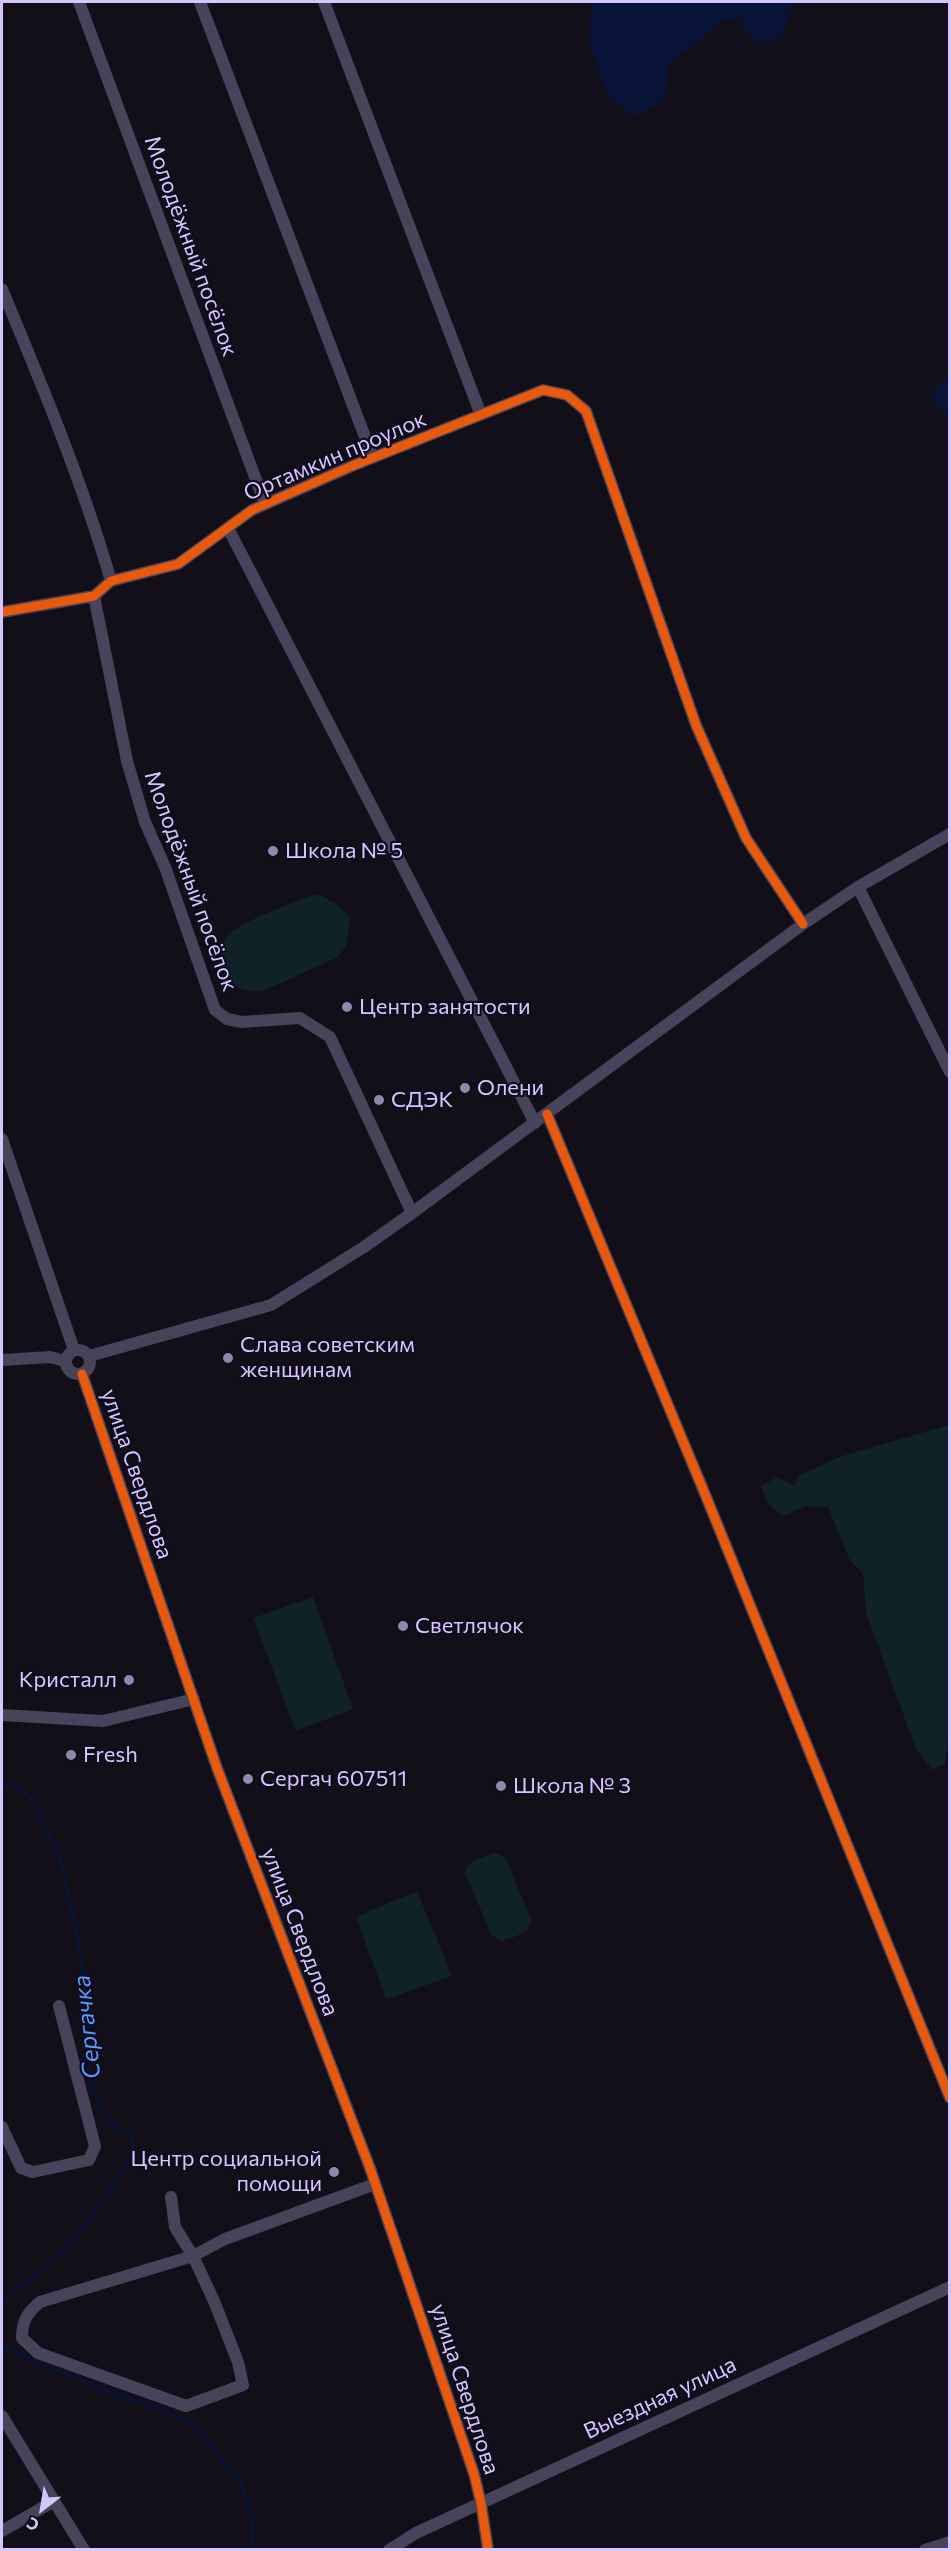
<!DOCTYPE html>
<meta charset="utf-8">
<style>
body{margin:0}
#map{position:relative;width:951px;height:2551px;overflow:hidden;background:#120f19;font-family:Commissioner,sans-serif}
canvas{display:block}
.frame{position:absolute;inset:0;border:3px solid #d4c7ff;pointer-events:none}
.north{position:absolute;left:12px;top:2479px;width:60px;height:60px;-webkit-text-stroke:4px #100b1d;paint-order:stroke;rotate:211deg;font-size:16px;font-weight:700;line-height:24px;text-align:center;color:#d4c7ff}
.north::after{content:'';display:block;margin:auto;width:21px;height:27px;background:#d4c7ff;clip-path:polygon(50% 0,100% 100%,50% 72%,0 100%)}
</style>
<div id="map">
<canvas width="951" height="2551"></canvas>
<div class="frame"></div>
<div class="north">С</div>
</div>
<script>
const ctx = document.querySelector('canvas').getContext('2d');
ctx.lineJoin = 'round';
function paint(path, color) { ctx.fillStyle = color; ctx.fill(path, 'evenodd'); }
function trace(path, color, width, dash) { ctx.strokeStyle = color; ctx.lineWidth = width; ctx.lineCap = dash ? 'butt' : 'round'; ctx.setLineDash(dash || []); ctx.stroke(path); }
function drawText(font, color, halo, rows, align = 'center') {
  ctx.font = font + ' Commissioner,sans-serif'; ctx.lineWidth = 4.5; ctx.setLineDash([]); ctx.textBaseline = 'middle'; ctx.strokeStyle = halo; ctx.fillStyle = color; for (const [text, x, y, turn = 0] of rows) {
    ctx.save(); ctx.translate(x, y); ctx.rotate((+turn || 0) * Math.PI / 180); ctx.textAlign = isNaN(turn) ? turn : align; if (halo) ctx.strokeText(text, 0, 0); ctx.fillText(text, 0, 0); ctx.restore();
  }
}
paint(new Path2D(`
 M319,894L337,904L350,918L346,946L338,957L263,991C238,994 215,978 221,950C223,945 225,937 229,934C244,921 300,898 319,894Z
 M949,1425V1729L945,1763L932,1770L916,1749L866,1613L863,1573L850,1561L828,1507L806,1506L783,1516L768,1504L761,1486L777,1477L794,1486L800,1475L842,1456Z
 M313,1597L353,1709L296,1731L253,1618Z
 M495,1853L505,1857L532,1921C530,1933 512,1938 501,1941L491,1934L465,1873C467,1860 484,1857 495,1853Z
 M417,1891L452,1976L386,1999L356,1917Z`), '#0f2225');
paint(new Path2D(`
 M591,2H794L781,38L761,42L746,33L741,17L722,22L668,65L665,100L634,116L607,94L590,45Z
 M949,377V417L932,401L939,384Z`), '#081437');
trace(new Path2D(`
 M2,1784L20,1789L34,1801L61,1863L77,1933L91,2033L88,2076L103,2114L119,2129L132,2137L134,2152L96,2211L65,2250L2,2302
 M2,2346L106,2391L152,2406L193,2425L240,2481L252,2522L253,2550`), '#081437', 3);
trace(new Path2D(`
 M79,2L265,504
 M200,2L373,458
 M324,2L481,415
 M2,289C42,385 82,481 111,581
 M228,528L535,1123
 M94,596L127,761L145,822L165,867L215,1010L227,1019L242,1022L300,1018L330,1037L412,1213
 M2,612L94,596L111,581L178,564L252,510L352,466L543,390L567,395L586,411L696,725L746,838L803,924
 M858,887L950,1072
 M547,1114L705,1494L950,2098
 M2,1139L74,1350
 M66 1362a12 12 0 1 1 24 0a12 12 0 1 1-24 0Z
 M89,1356L271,1305L364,1247L412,1213L803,924L858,887L950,834
 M2,1360L50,1357L65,1361
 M82,1374L217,1768L370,2168L474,2474L481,2503L488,2550
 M2,1715L103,1721L194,1699
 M2,2127L21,2168L33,2172L89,2160L95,2146L59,2006
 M171,2197L175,2227L193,2256L214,2301L238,2362L243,2385L186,2406L38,2353L22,2338C22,2321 27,2313 40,2302L193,2256L225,2239L375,2184
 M2,2416L84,2550
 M2,2531L54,2501
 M389,2550L416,2533L950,2287
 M925,2550L950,2542`), '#47435a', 12);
trace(new Path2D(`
 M2,612L94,596L111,581L178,564L252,510L352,466L543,390L567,395L586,411L696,725L746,838L803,924
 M547,1114L705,1494L950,2098
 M82,1374L217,1768L370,2168L474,2474L481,2503L488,2550`), '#e8590c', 9);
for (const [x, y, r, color] of [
 [273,851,6,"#9087ae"],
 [347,1007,6,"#9087ae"],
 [465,1088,6,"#9087ae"],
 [379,1100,6,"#9087ae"],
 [228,1358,6,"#9087ae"],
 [403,1626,6,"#9087ae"],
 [129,1680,6,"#9087ae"],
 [71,1755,6,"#9087ae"],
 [248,1779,6,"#9087ae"],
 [501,1786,6,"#9087ae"],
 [334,2172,6,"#9087ae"]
]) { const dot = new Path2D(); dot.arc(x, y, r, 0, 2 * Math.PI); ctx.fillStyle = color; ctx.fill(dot); trace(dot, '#100b1d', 2); }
drawText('22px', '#d4c7ff', '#100b1d', [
 ["Молодёжный посёлок",191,246,70],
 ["Ортамкин проулок",335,456,-23],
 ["Молодёжный посёлок",191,881,70],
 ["улица Свердлова",137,1474,71],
 ["улица Свердлова",300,1932,69],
 ["улица Свердлова",465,2389,72],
 ["Выездная улица",660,2398,-25]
]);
drawText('22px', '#d4c7ff', '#100b1d', [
 ["Школа № 5",285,851],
 ["Центр занятости",359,1007],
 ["Олени",477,1088],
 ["СДЭК",391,1100],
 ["Слава советским",240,1345],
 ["женщинам",240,1370],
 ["Светлячок",415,1626],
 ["Кристалл",117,1680,"right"],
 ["Fresh",83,1755],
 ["Сергач 607511",260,1779],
 ["Школа № 3",513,1786],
 ["Центр социальной",322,2159,"right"],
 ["помощи",322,2184,"right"]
], 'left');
drawText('italic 24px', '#559dff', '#100b1d', [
 ["Сергачка",87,2027,-96]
]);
</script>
